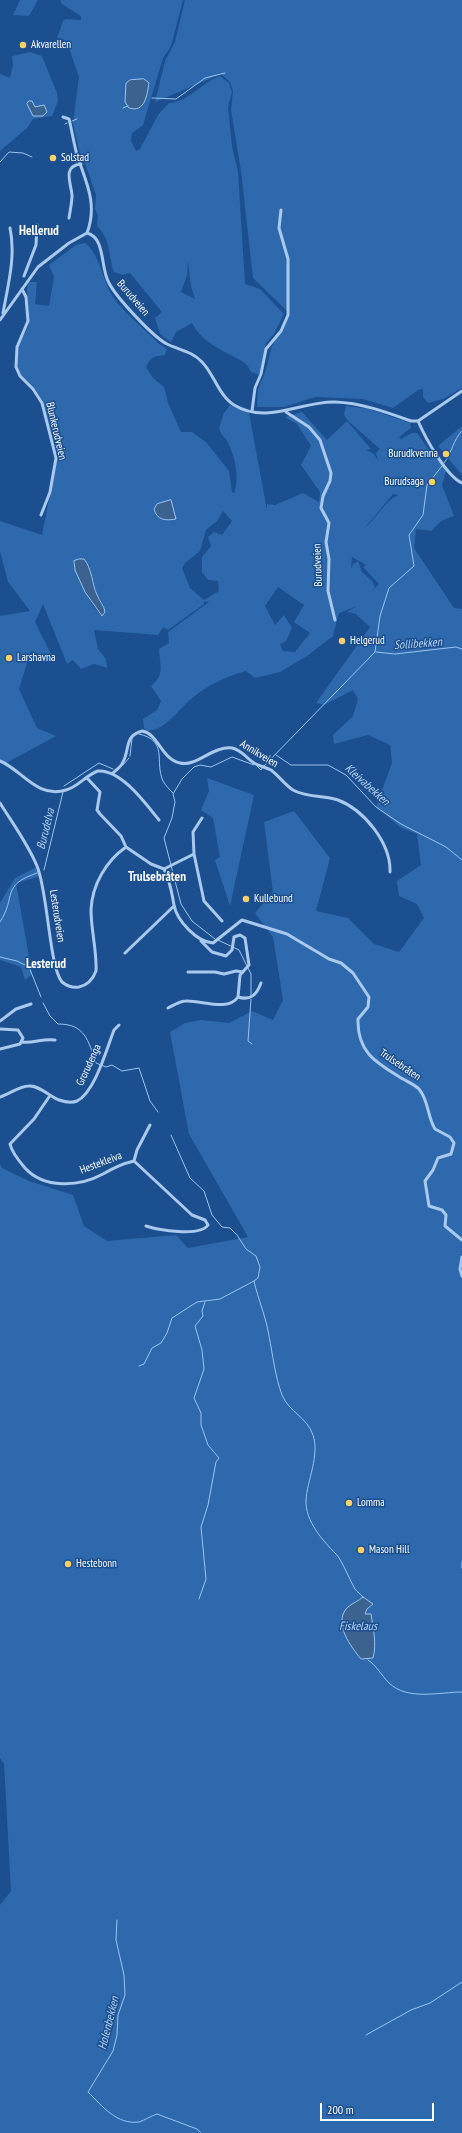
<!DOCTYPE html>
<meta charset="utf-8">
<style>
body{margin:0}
#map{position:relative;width:462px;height:2133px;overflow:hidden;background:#1b4f8f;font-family:"PT Sans Narrow",sans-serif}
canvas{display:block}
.scale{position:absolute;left:320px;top:2103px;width:114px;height:18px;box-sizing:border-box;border:2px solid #fff;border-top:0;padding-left:5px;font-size:12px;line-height:14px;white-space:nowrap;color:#fff;-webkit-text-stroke:3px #1b4f8f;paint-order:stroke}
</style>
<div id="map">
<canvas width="462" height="2133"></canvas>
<div class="scale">200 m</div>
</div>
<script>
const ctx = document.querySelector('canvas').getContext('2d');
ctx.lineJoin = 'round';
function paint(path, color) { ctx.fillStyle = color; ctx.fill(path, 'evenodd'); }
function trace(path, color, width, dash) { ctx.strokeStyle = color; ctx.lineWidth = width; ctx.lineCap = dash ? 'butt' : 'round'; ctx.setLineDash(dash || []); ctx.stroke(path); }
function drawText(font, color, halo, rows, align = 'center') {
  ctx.font = font + ' "PT Sans Narrow",sans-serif'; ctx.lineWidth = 3; ctx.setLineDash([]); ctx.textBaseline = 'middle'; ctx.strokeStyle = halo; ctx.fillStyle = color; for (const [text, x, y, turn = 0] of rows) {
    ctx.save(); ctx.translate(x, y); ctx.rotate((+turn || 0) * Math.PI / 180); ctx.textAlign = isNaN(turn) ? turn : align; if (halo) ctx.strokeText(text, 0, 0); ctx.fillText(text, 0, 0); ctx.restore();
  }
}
paint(new Path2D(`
 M20,0H38L29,16L13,15Z
 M60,0H183L171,46L163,58L143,125L132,133L131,141L136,151L140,149L158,115L169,103C187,103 202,82 220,76L229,83L232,92L228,107L232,146L238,172L245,284L260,289L284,314L274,334L266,343L260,375L251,372L247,365L242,361C224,351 202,343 192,323L176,332L171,342L160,334L155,318L162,312L130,273L123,275L114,272C108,255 111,239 97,226L98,216L95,209L96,195L86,166L80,155L73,123L79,77L68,45L63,39L57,38L63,21L66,19L81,20V16L62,4ZM188,261L191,286L195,299L181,292L187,275Z
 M185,0H462V388L443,399L428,403L423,397V389L418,390L393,408L363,399L315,397L284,407H257L258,389L265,373L272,346L289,313L253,278L241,171L231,110L233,91L230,82L221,74L155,102L165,61L175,42Z
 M30,52L42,56L57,93L58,101L52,116L33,119L27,128L0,151V74L10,78L13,65L12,56Z
 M85,243C101,256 102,280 113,297C125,314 145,329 159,344L167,349L165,355C155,356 150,357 146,367L153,378L164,387L168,403L181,432H192L206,442L229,471L232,492L234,493C240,479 235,455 227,441C224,436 220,434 219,428L224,413L230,405L249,413L267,510V504L275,505L303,493L319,502L320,492L301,465L311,446L297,424L285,417L302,412L327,440L347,421L371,449L366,450L374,454L378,461L376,453L380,449L347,420L344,414L346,406L369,409L410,423L411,428L399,437L401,439L412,433H417L433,456L435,455L446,471L442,485L454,516L441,521L431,531L416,529L414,548L454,608L462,609V2133H0V1905L11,1891L4,1764L0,1758V1164L2,1168L29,1181L73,1195L84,1226L107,1241L176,1235L188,1248L248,1237L189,1134L170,1032L185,1023L201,1020L229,1023L252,1011L273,1020L283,1000L273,937L255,913L273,892L264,822L294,811L330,858L316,911L348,918L374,944L399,952L424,918L417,904L399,896L397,881L421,865L417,834L400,827L376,807L392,763L390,745L368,735L334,744L333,735L353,716L358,699L353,690L324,705L316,703L370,627L356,614L347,612L357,606L339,613L333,636L307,656L280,672L255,678L246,671C225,677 208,685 191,699C178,710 166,730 147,731L144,728L143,719L157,710L161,701L151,686C165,675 160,666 159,649L169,643L168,632L209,602L204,601V604L168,630L163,627L158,635L94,630L98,649L106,659L107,668L94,664L81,669L73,660L67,664L43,604L35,622L54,660L31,651L19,689L37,728L56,736L6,763L0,760V616L30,611L8,582L0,551V521L42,535L57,458L43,401L35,389L20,374L17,366L15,352L29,325L27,288L29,282H37L35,304L49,306L54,277L49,265L76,245ZM393,494L399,495C388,497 374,521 364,529ZM223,511L232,521L222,535L214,532L208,537L211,546L202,557V572L208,580L218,581L219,591L204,600L190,588L182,568L185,563L200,551L206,530L217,521ZM352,557L366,565L363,567L379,584L373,590L375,587L372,581L362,572L358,561L353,564L351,569ZM89,564L97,595L104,605L101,616L91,603L82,584ZM278,587L304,605L294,622L310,633L295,652L283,651L280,644L286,641L292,628L284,615L275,625L265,606ZM363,1597L373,1604L367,1609L365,1614H371L372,1634L375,1642L355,1603Z
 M462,426V475L438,446Z
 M207,778L254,795L230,906L215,860L220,857L213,818L201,810L209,791Z
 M37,867L41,876L16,883L32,974L25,980L21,967L0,960V903L15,878Z`), '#2e69ad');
const water = new Path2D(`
 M144,79L149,83C147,95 145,113 129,108L125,102L126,83L130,80Z
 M29,101H32L35,107L44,105L47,112L43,116H33L27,104Z
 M171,500L176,519C165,521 157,520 154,509L157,504Z
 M79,559H84C92,568 92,584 97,595C100,602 104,605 105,612L102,616L85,592L75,570L74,561Z
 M363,1597L373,1604L367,1609L365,1614H371C373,1629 377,1643 373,1658L361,1659C351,1647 333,1623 347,1608C352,1603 359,1601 363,1597Z`);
paint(water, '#3c6290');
trace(water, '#9cc4f0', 1);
trace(new Path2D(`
 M152,98L176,99L205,78L225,73
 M123,108L128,106
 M72,121L77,119
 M65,124L67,123
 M0,162L9,152L23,153L32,157
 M444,463C452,453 453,440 462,431
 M376,652L395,654L456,647L462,649
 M139,734C169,741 154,761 163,781C165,785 170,790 173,793
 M276,755L291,765H328L346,775L376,807L401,824L446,847L462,860
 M130,756L132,739
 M123,765L129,758
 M257,766L261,770L262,768
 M264,766L375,652L380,616L389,588L414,566L409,535L423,515L427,485L442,466
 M64,786L99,763L113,769
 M44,870L63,792
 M0,922C17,896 0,886 37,873
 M215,939L192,921L181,904L164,838L172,818L175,802L173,794L182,779L194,767L200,765L211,767L232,757L254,765
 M218,940L239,950L251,974V995
 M0,957L17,961L29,967L41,997
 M251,999L248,1041L252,1044
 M43,1003L50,1016L58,1024C85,1024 88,1040 96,1063L106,1067L112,1065L122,1071L139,1068L150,1101L158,1112
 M171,1135L190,1178L204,1191L212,1215L222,1227L230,1228L237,1235L246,1249L256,1256L260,1267L258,1278L254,1281C258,1299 266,1317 269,1336C273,1356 275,1376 282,1395C289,1412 307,1417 313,1435C320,1455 307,1481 306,1500C305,1521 323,1541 336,1554C342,1560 350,1581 355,1589C357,1592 361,1594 363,1597
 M139,1366L144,1364L152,1348L161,1343L167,1333L172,1318L197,1302L220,1299L254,1281
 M462,1562V1568
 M199,1599L206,1579L201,1527L208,1505L216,1462L219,1458L208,1445L201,1425V1413L194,1398L204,1369L202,1350L195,1326L203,1316L202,1311L205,1302
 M368,1660C377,1666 381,1675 389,1683C408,1701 439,1692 462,1692
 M117,1920L116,1940L124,1975L125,1995L118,2015L117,2035L113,2051L88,2092C102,2106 117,2125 139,2122C145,2120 151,2116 157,2114L197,2129L201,2133
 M366,2035L411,2010L430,2003L462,1982`), '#9cc4f0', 1);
trace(new Path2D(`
 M63,117L69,119C72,131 74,144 77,155C86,182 98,204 87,233
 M69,218C70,211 72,203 72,195C71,183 62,166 81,164
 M24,276L36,245L37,225
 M22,289L26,297L28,321L17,347L16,367L20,376L33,389L42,403L56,458L50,492L41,515
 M3,313C8,285 16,256 10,228
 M0,320L38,267L69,243L87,233C106,238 100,268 109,283C116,297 153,337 167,344C179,350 192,351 202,362C214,374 219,396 234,405C267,425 301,401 335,402C362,403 386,412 411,421H418L462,391
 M252,411L255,388L261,374L266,349L281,331L288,315V259L279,228L281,210
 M286,412L309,427L320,440L331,473L330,481L323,496L321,508L329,523L326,542L329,559L328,591L335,620
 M418,421C425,437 446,476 462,483
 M0,761C22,770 37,799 66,790C78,787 86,775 98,771C121,769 146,804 159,820
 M112,774C116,770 121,767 123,762C130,749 124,736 142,731C158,733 161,759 180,763C197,767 212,746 232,748C242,750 246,758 254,763C259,766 265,767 271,770C279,776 285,785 293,790C307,798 323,795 338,800C364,810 391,843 390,872
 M87,778L100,792L97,810L100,814L121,836L126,847L151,864L164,869C171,884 171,890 174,905C177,921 197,942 213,943L242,920L287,934L329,959L341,963L353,973L369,997L368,1007L358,1019C357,1053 377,1063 403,1079C408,1082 415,1085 419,1089C429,1101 427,1116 435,1129L450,1137L454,1143L451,1154L438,1158L433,1170L425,1181L429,1206L442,1210L446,1215L445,1226L462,1240
 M0,803C13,824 28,844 37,866C48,892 49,966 62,982C67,986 73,988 79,987C88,985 93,979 96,971C97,951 91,930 91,910C92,885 106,861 126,847
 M202,818L193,832L194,854L204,901L222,921
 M164,869L194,854
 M125,953L174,906
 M188,972H215L224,974L236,971L243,972
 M238,997C251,1001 257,994 261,983
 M168,1008C174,1005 180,1001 186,1001C201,1000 228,1012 238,997L240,975L249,965L245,938L240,935L234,937L232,950L226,956L212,952L201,941
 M0,1021L16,1009L31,1004
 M0,1029L18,1030L23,1038L20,1044L0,1049
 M22,1042C32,1044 43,1038 55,1040
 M0,1097C10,1094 19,1086 29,1086C39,1085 50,1097 59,1100C65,1102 72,1103 77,1101C95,1092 107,1048 114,1030L119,1025
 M49,1097L34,1119L10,1144C12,1153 19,1161 25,1168C44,1189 79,1187 103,1174C114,1168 121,1164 134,1161L192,1215L205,1220L208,1225C200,1237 158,1230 146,1226
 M134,1161L137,1150L150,1125
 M462,1257L460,1269L462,1276`), '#a9c9ee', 3);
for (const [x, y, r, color] of [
 [23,45,4,"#ffd166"],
 [53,158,4,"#ffd166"],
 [446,454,4,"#ffd166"],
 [432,482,4,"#ffd166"],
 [342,641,4,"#ffd166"],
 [9,658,4,"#ffd166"],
 [246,899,4,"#ffd166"],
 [349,1503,4,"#ffd166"],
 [361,1550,4,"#ffd166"],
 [68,1564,4,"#ffd166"]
]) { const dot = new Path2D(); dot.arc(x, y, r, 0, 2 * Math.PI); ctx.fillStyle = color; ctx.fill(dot); trace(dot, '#1b4f8f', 1.5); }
drawText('11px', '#fff', '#1b4f8f', [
 ["Akvarellen",31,45],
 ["Solstad",61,158],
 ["Burudkvenna",438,454,"right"],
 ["Burudsaga",424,482,"right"],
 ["Helgerud",350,641],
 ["Larshavna",17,658],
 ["Kullebund",254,899],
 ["Lomma",357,1503],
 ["Mason Hill",369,1550],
 ["Hestebonn",76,1564]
], 'left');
drawText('11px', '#fff', '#1b4f8f', [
 ["Burudveien",133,298,49],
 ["Blunkerudveien",56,431,77],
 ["Burudveien",318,565,-92],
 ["Annikveien",259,754,31],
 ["Lesterudveien",57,916,81],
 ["Grorudenga",89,1065,-65],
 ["Trulsebråten",400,1065,34],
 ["Hestekleiva",101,1163,-21]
]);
drawText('italic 12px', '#b5d3f5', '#1b4f8f', [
 ["Sollibekken",418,644,-4],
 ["Kleivabekken",367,785,42],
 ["Burudelva",46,829,-76],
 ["Fiskelaus",358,1627],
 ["Holenbekken",109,2023,-76]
]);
drawText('bold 13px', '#fff', '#1b4f8f', [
 ["Hellerud",39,231],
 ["Trulsebråten",157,877],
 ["Lesterud",46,964]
]);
</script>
